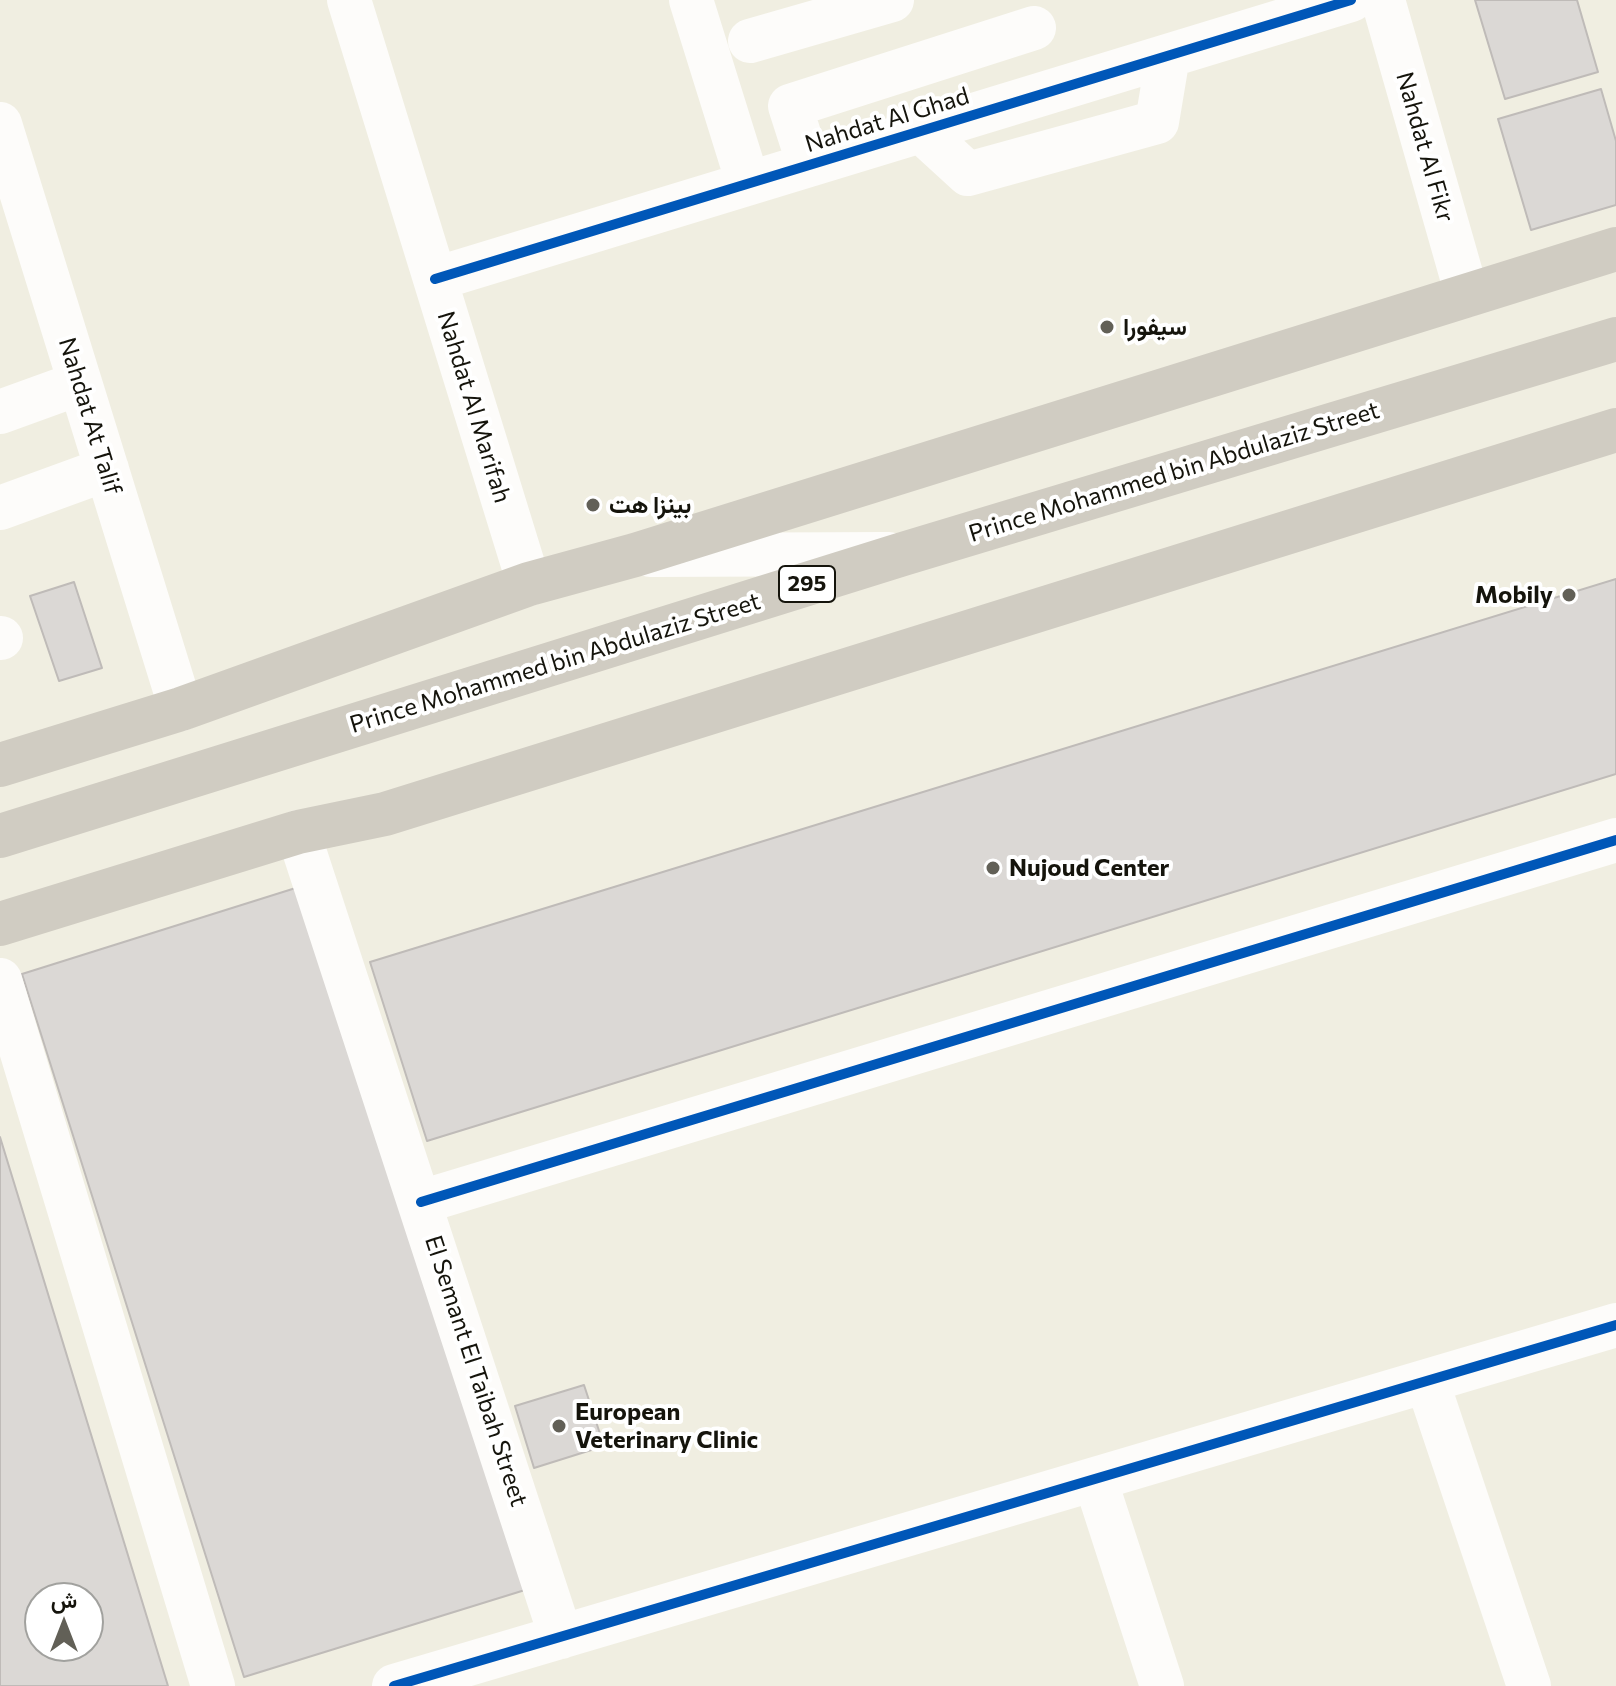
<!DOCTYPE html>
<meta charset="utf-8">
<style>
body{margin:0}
#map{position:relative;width:1616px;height:1686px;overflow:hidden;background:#f0eee1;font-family:Commissioner,Vazirmatn,sans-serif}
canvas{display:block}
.north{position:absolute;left:24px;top:1582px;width:80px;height:80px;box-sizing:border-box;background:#fff;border:2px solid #a1a19e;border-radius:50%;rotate:0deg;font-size:22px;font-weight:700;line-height:32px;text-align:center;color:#15140c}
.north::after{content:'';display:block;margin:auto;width:28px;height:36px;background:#626057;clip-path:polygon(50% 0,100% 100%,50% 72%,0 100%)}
</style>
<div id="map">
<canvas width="1616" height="1686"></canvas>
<div class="north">ش</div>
</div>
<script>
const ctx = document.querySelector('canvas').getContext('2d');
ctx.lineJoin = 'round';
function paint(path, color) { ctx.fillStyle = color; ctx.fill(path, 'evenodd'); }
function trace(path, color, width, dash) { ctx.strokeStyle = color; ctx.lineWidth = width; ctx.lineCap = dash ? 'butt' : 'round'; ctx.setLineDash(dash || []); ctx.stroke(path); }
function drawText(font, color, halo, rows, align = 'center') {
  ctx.font = font + ' Commissioner,Vazirmatn,sans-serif'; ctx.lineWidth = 8; ctx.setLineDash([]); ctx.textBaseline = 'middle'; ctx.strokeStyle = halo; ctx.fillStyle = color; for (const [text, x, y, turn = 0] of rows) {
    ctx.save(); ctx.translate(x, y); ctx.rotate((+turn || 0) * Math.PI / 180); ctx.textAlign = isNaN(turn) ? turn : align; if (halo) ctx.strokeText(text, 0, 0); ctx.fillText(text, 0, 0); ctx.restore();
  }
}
const building = new Path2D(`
 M1475,0H1577L1598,72L1505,99Z
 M1601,89L1616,141V205L1531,230L1498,119Z
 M1616,579V774L427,1141L370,962Z
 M74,582L102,668L59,681L30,596Z
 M302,886L525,1590L244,1677L22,974Z
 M0,1137L168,1686H0ZM40,1598H88V1646H40Z
 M584,1385L604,1446L534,1468L515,1406Z`);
paint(building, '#dbd8d5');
trace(building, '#bfbbb8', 2);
trace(new Path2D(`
 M349,0L529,584
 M691,0L748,183
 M1383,0L1467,295
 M750,41L892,0
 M0,124L181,709
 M921,131L968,174L1157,122L1168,56
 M809,165L790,106L1034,28
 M435,279L1351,0
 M0,412L80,383
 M0,508L107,469
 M650,555L889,554
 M0,638H1
 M298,832L561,1637
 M0,980L213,1686
 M421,1202L1616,840
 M1427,1381L1529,1686
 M1095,1479L1162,1686
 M394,1686L1616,1325`), '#fdfcfa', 44);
trace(new Path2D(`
 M0,765L181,709L529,584L635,555L1616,249
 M0,836L903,554L1616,339
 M0,924L298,832L385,814L1616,430`), '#d0ccc2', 44);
trace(new Path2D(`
 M435,279L1351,0
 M421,1202L1616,840
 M394,1686L1616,1325`), '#0057b8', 10);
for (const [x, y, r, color] of [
 [1107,327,8,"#626057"],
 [593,505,8,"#626057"],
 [1569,595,8,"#626057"],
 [993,868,8,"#626057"],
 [559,1426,8,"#626057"]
]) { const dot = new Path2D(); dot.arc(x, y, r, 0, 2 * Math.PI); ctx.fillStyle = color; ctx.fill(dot); trace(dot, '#fff', 3); }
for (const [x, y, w] of [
 [807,584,56]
]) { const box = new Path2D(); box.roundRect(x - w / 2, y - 18, w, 36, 6); ctx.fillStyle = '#fff'; ctx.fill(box); trace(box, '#15140c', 2); }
drawText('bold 22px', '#15140c', null, [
 ["295",807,584]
]);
drawText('24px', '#15140c', '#fff', [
 ["Nahdat Al Ghad",887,120,-17],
 ["Nahdat Al Fikr",1425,147,74],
 ["Nahdat Al Marifah",474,407,73],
 ["Nahdat At Talif",90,416,73],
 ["Prince Mohammed bin Abdulaziz Street",1174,472,-17],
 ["Prince Mohammed bin Abdulaziz Street",555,663,-17],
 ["El Semant El Taibah Street",476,1371,72]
]);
drawText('bold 24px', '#15140c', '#fff', [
 ["سيفورا",1123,327],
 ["بينزا هت",609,505],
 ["Mobily",1553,595,"right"],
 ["Nujoud Center",1009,868],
 ["European",575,1412],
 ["Veterinary Clinic",575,1440]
], 'left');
</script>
